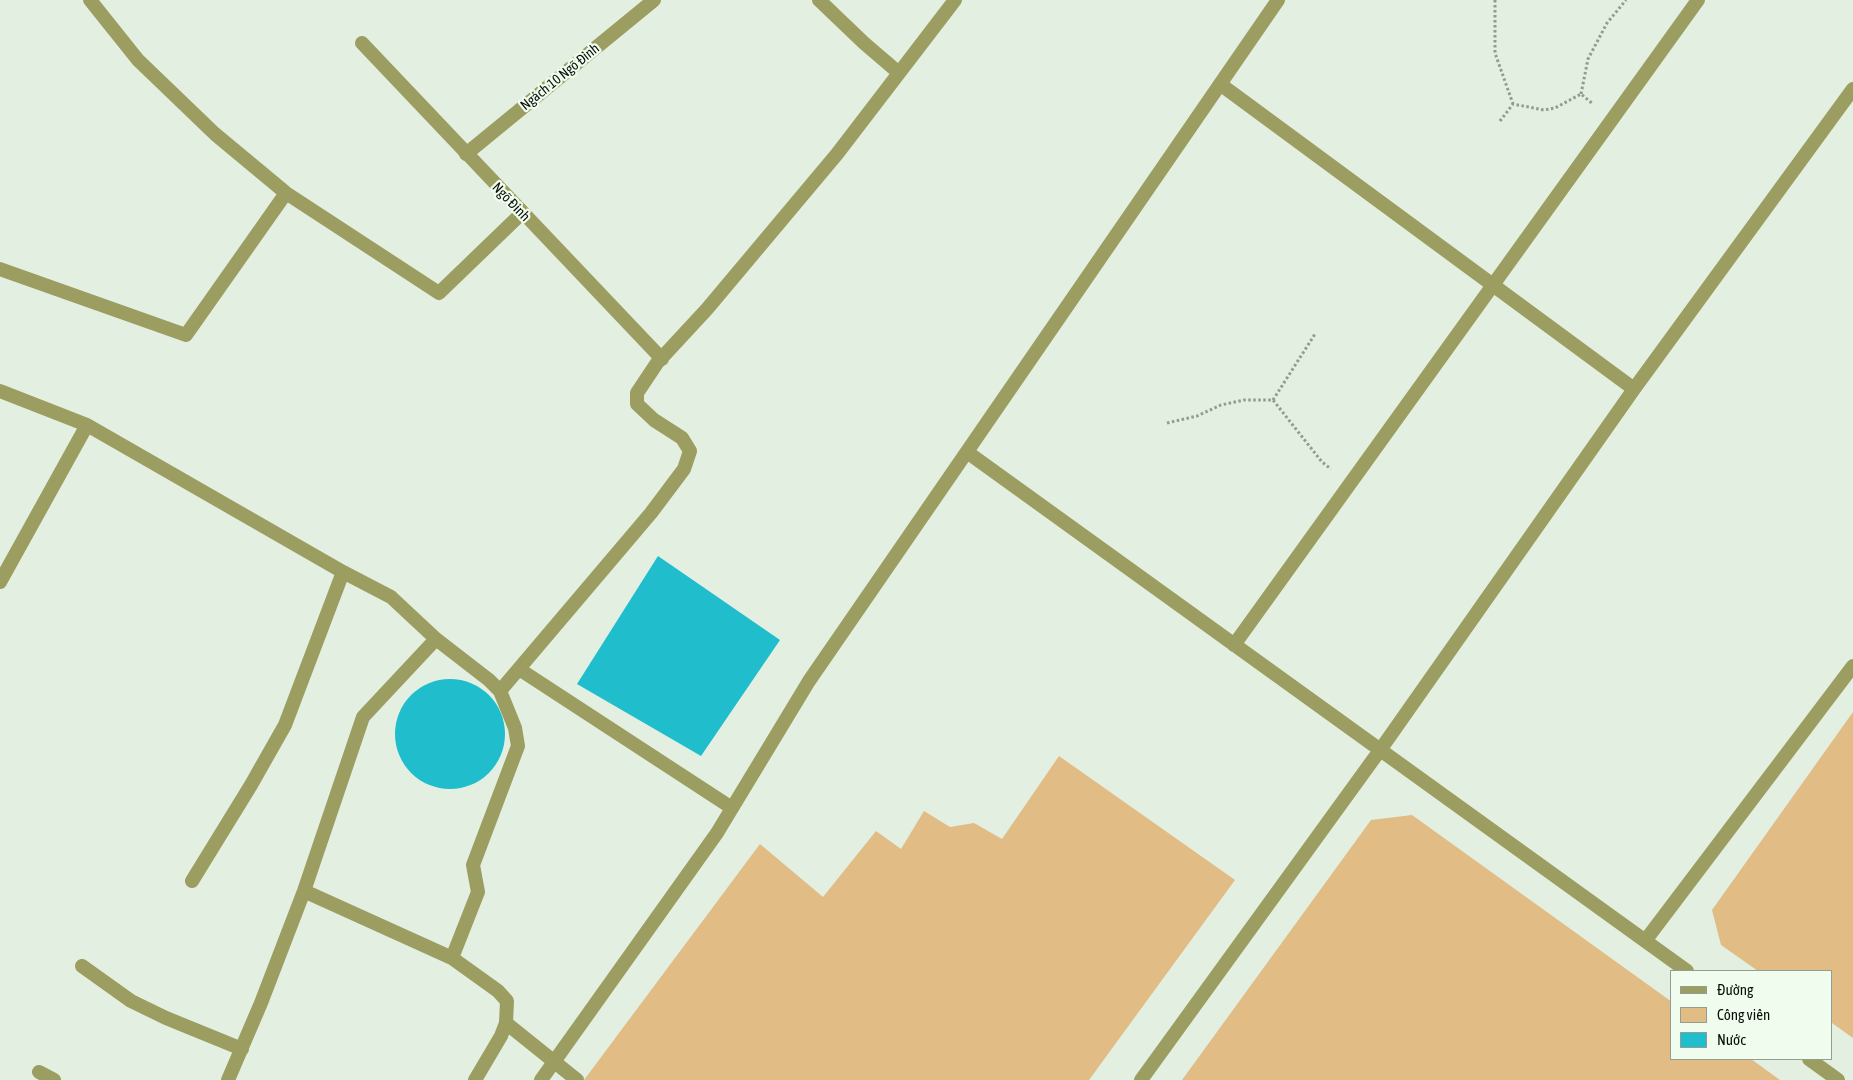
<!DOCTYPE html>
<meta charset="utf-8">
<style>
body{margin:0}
#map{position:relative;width:1853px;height:1080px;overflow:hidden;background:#e2efe1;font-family:"Asap Condensed",sans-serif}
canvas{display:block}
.legend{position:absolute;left:1670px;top:970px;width:162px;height:90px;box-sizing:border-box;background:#f0fdee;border:1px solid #949d92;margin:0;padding:6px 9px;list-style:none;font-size:15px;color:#0a0e09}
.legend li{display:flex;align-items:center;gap:10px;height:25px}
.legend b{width:25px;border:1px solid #949d92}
</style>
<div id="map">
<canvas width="1853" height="1080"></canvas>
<ul class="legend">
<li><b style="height:6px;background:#9c9d61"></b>Đường</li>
<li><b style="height:14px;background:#e1bc85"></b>Công viên</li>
<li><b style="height:14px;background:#20bdcd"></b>Nước</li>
</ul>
</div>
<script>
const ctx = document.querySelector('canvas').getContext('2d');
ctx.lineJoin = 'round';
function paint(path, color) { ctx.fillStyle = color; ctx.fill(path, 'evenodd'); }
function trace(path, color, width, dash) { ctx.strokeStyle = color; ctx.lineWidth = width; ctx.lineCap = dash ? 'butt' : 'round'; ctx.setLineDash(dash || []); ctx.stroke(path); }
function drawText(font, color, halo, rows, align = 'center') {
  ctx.font = font + ' "Asap Condensed",sans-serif'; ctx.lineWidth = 4.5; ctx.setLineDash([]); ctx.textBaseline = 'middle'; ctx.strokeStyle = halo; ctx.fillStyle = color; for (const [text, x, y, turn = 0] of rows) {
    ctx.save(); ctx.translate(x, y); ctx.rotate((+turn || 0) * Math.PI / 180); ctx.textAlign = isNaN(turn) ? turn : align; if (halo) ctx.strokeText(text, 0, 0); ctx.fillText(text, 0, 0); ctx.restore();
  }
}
paint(new Path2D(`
 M1853,712V1038L1832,1023V971H1758L1721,945L1712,910Z
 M1059,756L1235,880L1089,1080H584L760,844L823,897L876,831L901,849L924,811L950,827L974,823L1002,839Z
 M1412,815L1672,1002V1059H1751L1780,1080H1182L1371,820Z`), '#e1bc85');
paint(new Path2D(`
 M658,556L780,640L701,756L577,684Z
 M395 734a55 55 0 1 1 110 0a55 55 0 1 1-110 0Z`), '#20bdcd');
trace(new Path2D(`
 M1495,0V53L1513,104
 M1581,94L1588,59L1607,23L1626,0
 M1500,121L1513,104L1544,110L1555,108L1581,94L1593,104
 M1273,400L1315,334
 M1167,423L1197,416L1221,405L1244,400H1273L1322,462L1331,469`), '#919b90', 3, [2.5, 2.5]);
trace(new Path2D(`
 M466,154L654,0
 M506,1023L577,1080`), '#9c9d61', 14);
trace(new Path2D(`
 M90,0L138,60L215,134L286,193L439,293L522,213
 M819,0L864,43L899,73
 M362,43L662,359
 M1220,84L1634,389
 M0,269L186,335L286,193
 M0,391L87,425L343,572L391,597L436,639L489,680L500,691L515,728L518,746L473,865L478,892L452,958
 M967,452L1687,971
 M0,582L87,425
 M1234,645L1698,0
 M519,669L732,808
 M500,691L651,513L684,469L690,451L682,438L654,420L637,404V393L657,363L707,309L837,154L955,0
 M192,881L251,785L285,725L343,572
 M304,891L452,958L498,991L507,1001L506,1023L501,1036L475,1080
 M1645,941L1853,666
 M82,966L131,1001L166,1018L242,1049
 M1809,1059L1838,1080
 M39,1072L54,1080
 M228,1080L261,1003L304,891L363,717L436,639
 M541,1080L717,833L809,681L1278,0
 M1141,1080L1383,746L1634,389L1853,89`), '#9c9d61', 14);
drawText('14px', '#0a0e09', '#f0fdee', [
 ["Ngách 10 Ngõ Đình",560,77,-39],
 ["Ngõ Đình",511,202,46]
]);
</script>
